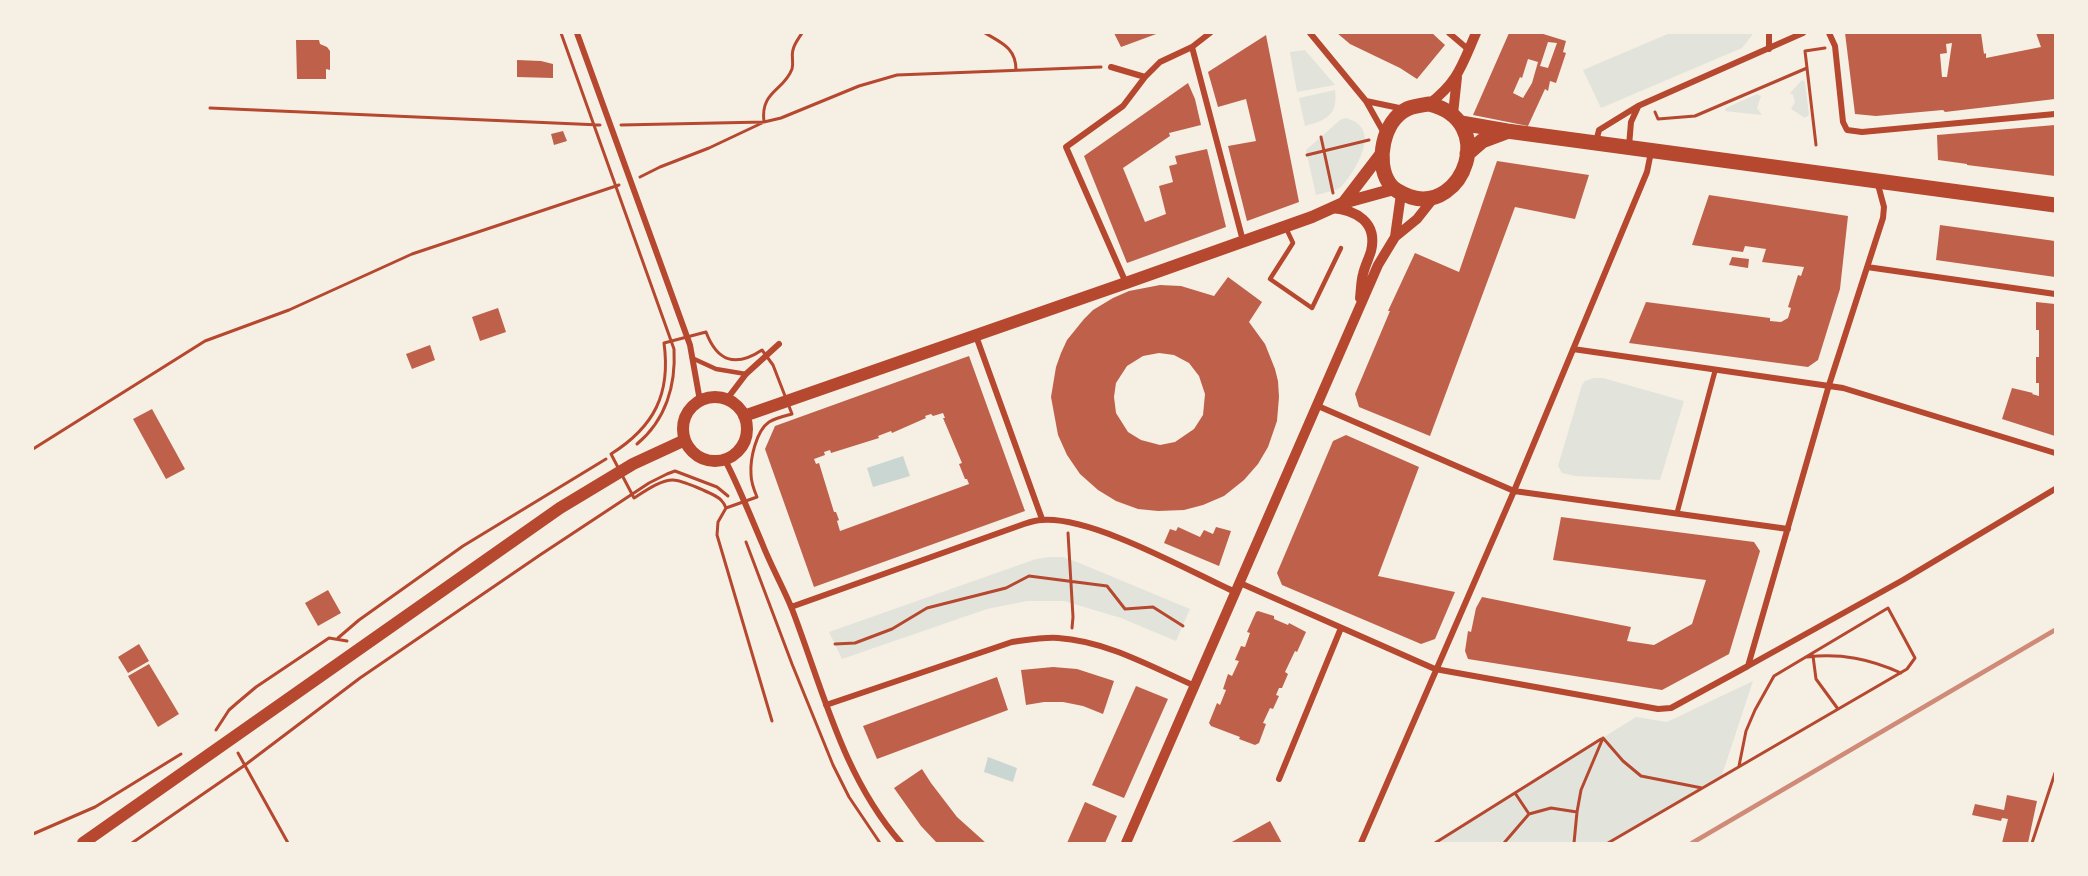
<!DOCTYPE html>
<style>
body{margin:0}
#map{position:relative;width:2088px;height:876px;overflow:hidden;background:#f6efe4;font-family:Overpass,sans-serif}
canvas{display:block}
.frame{position:absolute;inset:0;border:34px solid #f6efe4;pointer-events:none}
</style>
<div id="map">
<canvas width="2088" height="876"></canvas>
<div class="frame"></div>
</div>
<script>
const ctx = document.querySelector('canvas').getContext('2d');
ctx.lineJoin = 'round';
function paint(path, color) { ctx.fillStyle = color; ctx.fill(path, 'evenodd'); }
function trace(path, color, width, dash) { ctx.strokeStyle = color; ctx.lineWidth = width; ctx.lineCap = dash ? 'butt' : 'round'; ctx.setLineDash(dash || []); ctx.stroke(path); }
paint(new Path2D(`
 M1670,33L1753,34L1742,48L1601,108L1583,70Z
 M1305,50L1335,85L1297,92L1290,52Z
 M1802,80L1805,82L1809,115L1805,118L1791,109L1795,102L1793,95L1790,93Z
 M1335,90C1338,114 1328,120 1305,126L1299,98Z
 M1757,94L1761,96L1757,108L1762,115L1725,111L1726,108Z
 M1345,118C1383,126 1357,169 1342,186C1337,191 1323,193 1316,195L1306,150L1340,120Z
 M1594,378H1603L1684,401L1660,480L1575,476L1562,473L1558,466L1582,385L1585,381Z
 M1049,557H1063L1077,562L1190,609L1176,641L1121,618L1064,601H1027L987,609L842,659L829,632L1036,559Z
 M1753,681L1721,778L1608,843H1435L1636,717L1667,722Z`), '#e2e4dc');
paint(new Path2D(`
 M903,456L910,476L873,487L867,468Z
 M988,757L1017,768L1013,782L984,772Z`), '#c9d6d2');
paint(new Path2D(`
 M1114,33H1159L1121,47Z
 M1337,33H1432L1445,45L1417,79L1400,68L1350,44Z
 M1509,33H1540L1566,41L1563,52L1566,53L1556,83L1550,81L1548,91L1545,89L1528,126L1473,115ZM1548,42L1557,43L1548,68L1540,66ZM1528,59L1538,62L1532,83L1523,98L1513,93L1520,77L1522,78Z
 M1845,33H1981L1984,54L1986,53V58L2041,47L2036,33H2055V99L1945,112L1943,110L1876,116L1855,114ZM1952,43L1947,77H1942L1940,54L1947,53L1946,44Z
 M1266,35L1299,202L1247,221L1228,146L1256,141L1246,99L1218,107L1208,72Z
 M296,40H319L320,44L327,47L330,51V70L326,69V79H297Z
 M517,60L541,61L553,64V78L517,77Z
 M1188,83L1195,99L1201,125L1169,133L1170,136L1123,168L1145,222L1166,214L1159,186L1173,182L1169,166L1177,164L1175,156L1207,149L1226,227L1127,263L1084,156Z
 M2055,125V176L1967,165V164L1938,160L1937,135Z
 M563,131L567,141L554,145L551,134Z
 M1497,161L1589,175L1575,219L1515,207L1430,436L1359,407L1355,394L1390,311H1388L1415,253L1459,272Z
 M1709,195L1848,216L1840,289L1818,360L1808,367L1629,343L1646,302L1770,318V321L1781,322L1788,318L1791,308L1788,307L1798,275L1801,276L1804,267L1762,262L1766,249L1745,246L1743,252L1692,245Z
 M1940,225L2055,241V277L1936,260Z
 M1732,257L1749,259L1748,268L1729,265Z
 M1228,277L1262,302L1249,322L1265,344L1275,369L1278,381L1279,397L1277,421L1268,447L1258,464L1244,480L1224,496L1203,505L1184,510L1158,511L1138,509L1116,501L1098,490L1080,474L1067,455L1058,435L1051,397L1056,367L1061,353L1067,340L1084,319L1093,310L1113,298L1129,291L1160,285L1181,286L1214,296ZM1159,353L1174,355L1189,363L1199,376L1205,394L1203,415L1194,429L1175,442L1160,445L1141,440L1128,432L1116,413L1114,397L1116,383L1127,366L1143,356Z
 M2036,302L2055,304V436L2002,419L2012,388L2033,393L2032,394L2039,396V383H2036V357H2039V330H2036Z
 M498,308L506,332L480,341L472,317Z
 M430,345L435,360L412,369L406,354Z
 M969,356L1025,511L814,587L765,449L775,426ZM943,413L945,418H943L962,463L959,464L965,479H967L969,484L840,531L837,521L839,520L836,512H834L819,463L816,464L814,459L825,455L824,452L830,450L831,453L879,438L878,436L891,431L892,433L926,418L925,416L931,414L933,416Z
 M152,409L185,469L166,479L133,419Z
 M1346,435L1419,467L1378,576L1455,592L1435,639L1421,644L1282,585L1277,573L1333,441Z
 M1561,517L1754,542L1760,551L1729,654L1662,690L1468,659L1465,651L1468,631L1471,632L1476,608L1482,597L1631,627L1627,641L1654,645L1692,624L1706,580L1553,560Z
 M1178,527L1200,537L1204,530L1213,534L1216,527L1231,531L1219,566L1164,543L1170,529L1176,531Z
 M328,590L341,613L318,626L305,603Z
 M1258,611L1274,616V619L1288,625L1289,623L1306,632L1297,652L1295,651L1285,672L1288,674L1282,688H1279L1276,695L1279,696L1273,709L1270,708L1263,723L1266,724L1259,743L1255,745L1239,739L1240,737L1211,726L1209,723L1217,703L1220,705L1226,690L1223,689L1228,674L1232,676L1239,661L1235,660L1241,646L1245,647L1250,633L1247,632L1256,612Z
 M139,644L149,661L128,673L118,657Z
 M149,664L179,714L158,727L128,676Z
 M1053,667L1077,669L1114,681L1103,714L1083,706L1063,702H1044L1026,705L1021,670Z
 M997,677L1008,710L877,759L863,726Z
 M1136,686L1168,699L1124,798L1092,785Z
 M922,769L931,783L957,817L986,843H937L921,826L894,788Z
 M2007,795L2037,801L2028,843H2002L2008,819L2002,818L2001,821L1972,815L1975,804L2004,810Z
 M1085,802L1117,816L1105,843H1067Z
 M1270,821L1282,843H1230Z`), '#bf614a');
trace(new Path2D(`
 M561,33L674,349C676,385 666,420 637,444
 M985,33C1002,43 1016,48 1016,70
 M1807,68L1816,145
 M210,108L600,125
 M1655,112L1658,119L1695,116L1807,68L1805,51L1825,48
 M764,122C760,91 784,91 792,69C794,62 791,56 793,50C794,44 799,38 802,33
 M621,125L764,122L781,118L859,86L897,75L1101,67
 M1321,137L1333,193
 M1307,155L1369,140
 M640,177L660,167L709,148L762,123
 M706,332C717,361 735,368 762,350L773,365L792,414C785,416 776,418 769,422C756,431 750,459 751,474C751,482 754,490 757,497L726,508C725,505 723,502 721,500C715,494 681,480 673,480C660,480 645,491 634,498L611,454C654,427 671,394 664,343Z
 M33,449L205,341L289,310L412,254L619,185
 M726,508L718,522L717,535L772,721
 M1068,533L1073,617L1072,628
 M746,542L792,664L833,765L849,797L880,843
 M338,638L359,620L463,546L606,459
 M835,644L855,643L892,629L927,608L1006,588L1029,576L1107,586L1125,609L1153,607L1183,626
 M1813,656L1816,679L1838,709
 M1807,657C1841,653 1870,659 1901,673
 M216,730L229,710L237,703L256,687L329,638L347,641
 M238,753L288,843
 M1515,793L1529,814
 M33,834L95,807L181,754
 M132,843L245,765L360,678L540,555L649,483L667,474L675,471L717,487L728,496
 M1435,843L1601,739
 M1504,843L1529,814L1551,808L1577,812
 M1574,843L1577,812L1581,790L1603,738L1623,761L1641,776L1702,788
 M1608,843L1907,669L1915,658L1888,608L1774,676L1755,710L1746,731L1739,766
 M2032,843L2055,773`), '#b5482f', 3);
trace(new Path2D(`
 M1286,228L1293,243L1270,279L1312,308L1341,248
 M692,358L716,369L746,374`), '#b5482f', 4.5);
trace(new Path2D(`
 M1677,513L1715,371`), '#b5482f', 5);
trace(new Path2D(`
 M577,33L690,345L700,401
 M1310,33L1366,101L1384,133
 M1449,33L1469,50
 M1829,33L1835,46L1843,122L1847,130L1862,132L2055,114
 M1192,47L1243,241
 M1769,49V33
 M1111,67L1145,77L1160,62L1192,47L1210,33
 M1366,101L1404,109
 M1596,142L1599,130L1638,106L1803,33
 M1629,146L1631,122L1638,107
 M1867,267L2055,294
 M1126,283L1066,147L1123,106L1145,77
 M976,336L1042,519
 M1573,349L1843,388L2055,453
 M727,399L746,374L779,344
 M1318,406L1514,491L1788,529
 M725,460C739,487 750,515 762,543C771,566 783,587 792,609C823,690 843,777 901,843
 M1240,583L1435,669L1658,709L1671,708L1748,666L1829,385L1883,218L1884,207L1877,181
 M791,607L1024,524C1030,522 1037,520 1042,520C1092,516 1189,571 1235,592
 M1748,666L1903,580L2055,489
 M826,705L1012,642C1027,640 1043,637 1058,638C1106,641 1152,667 1195,686
 M1279,779L1341,628
 M1361,843L1514,491L1647,172L1651,152`), '#b5482f', 6);
trace(new Path2D(`
 M1429,104C1458,82 1462,65 1476,33
 M1453,114L1457,77
 M1332,208C1356,210 1378,222 1371,251C1369,258 1365,266 1363,274C1361,281 1361,290 1360,298
 M1395,237L1401,194
 M1126,843L1378,265L1395,237L1417,219L1432,200`), '#b5482f', 10);
trace(new Path2D(`
 M1344,202L1383,151
 M683 429a32 32 0 1 1 64 0a32 32 0 1 1-64 0Z
 M744,416L1126,283L1312,217L1343,203L1394,189
 M83,843L560,508L633,464L685,440`), '#b5482f', 12);
trace(new Path2D(`
 M1429,104C1499,121 1463,213 1411,197C1403,194 1394,191 1389,183C1375,162 1383,121 1407,109C1414,106 1422,105 1429,104Z
 M1461,123L1507,131L2055,205
 M1467,154L1482,141L1506,132`), '#b5482f', 15);
trace(new Path2D(`
 M1692,843L2055,630`), '#cf8b77', 4.5);
</script>
